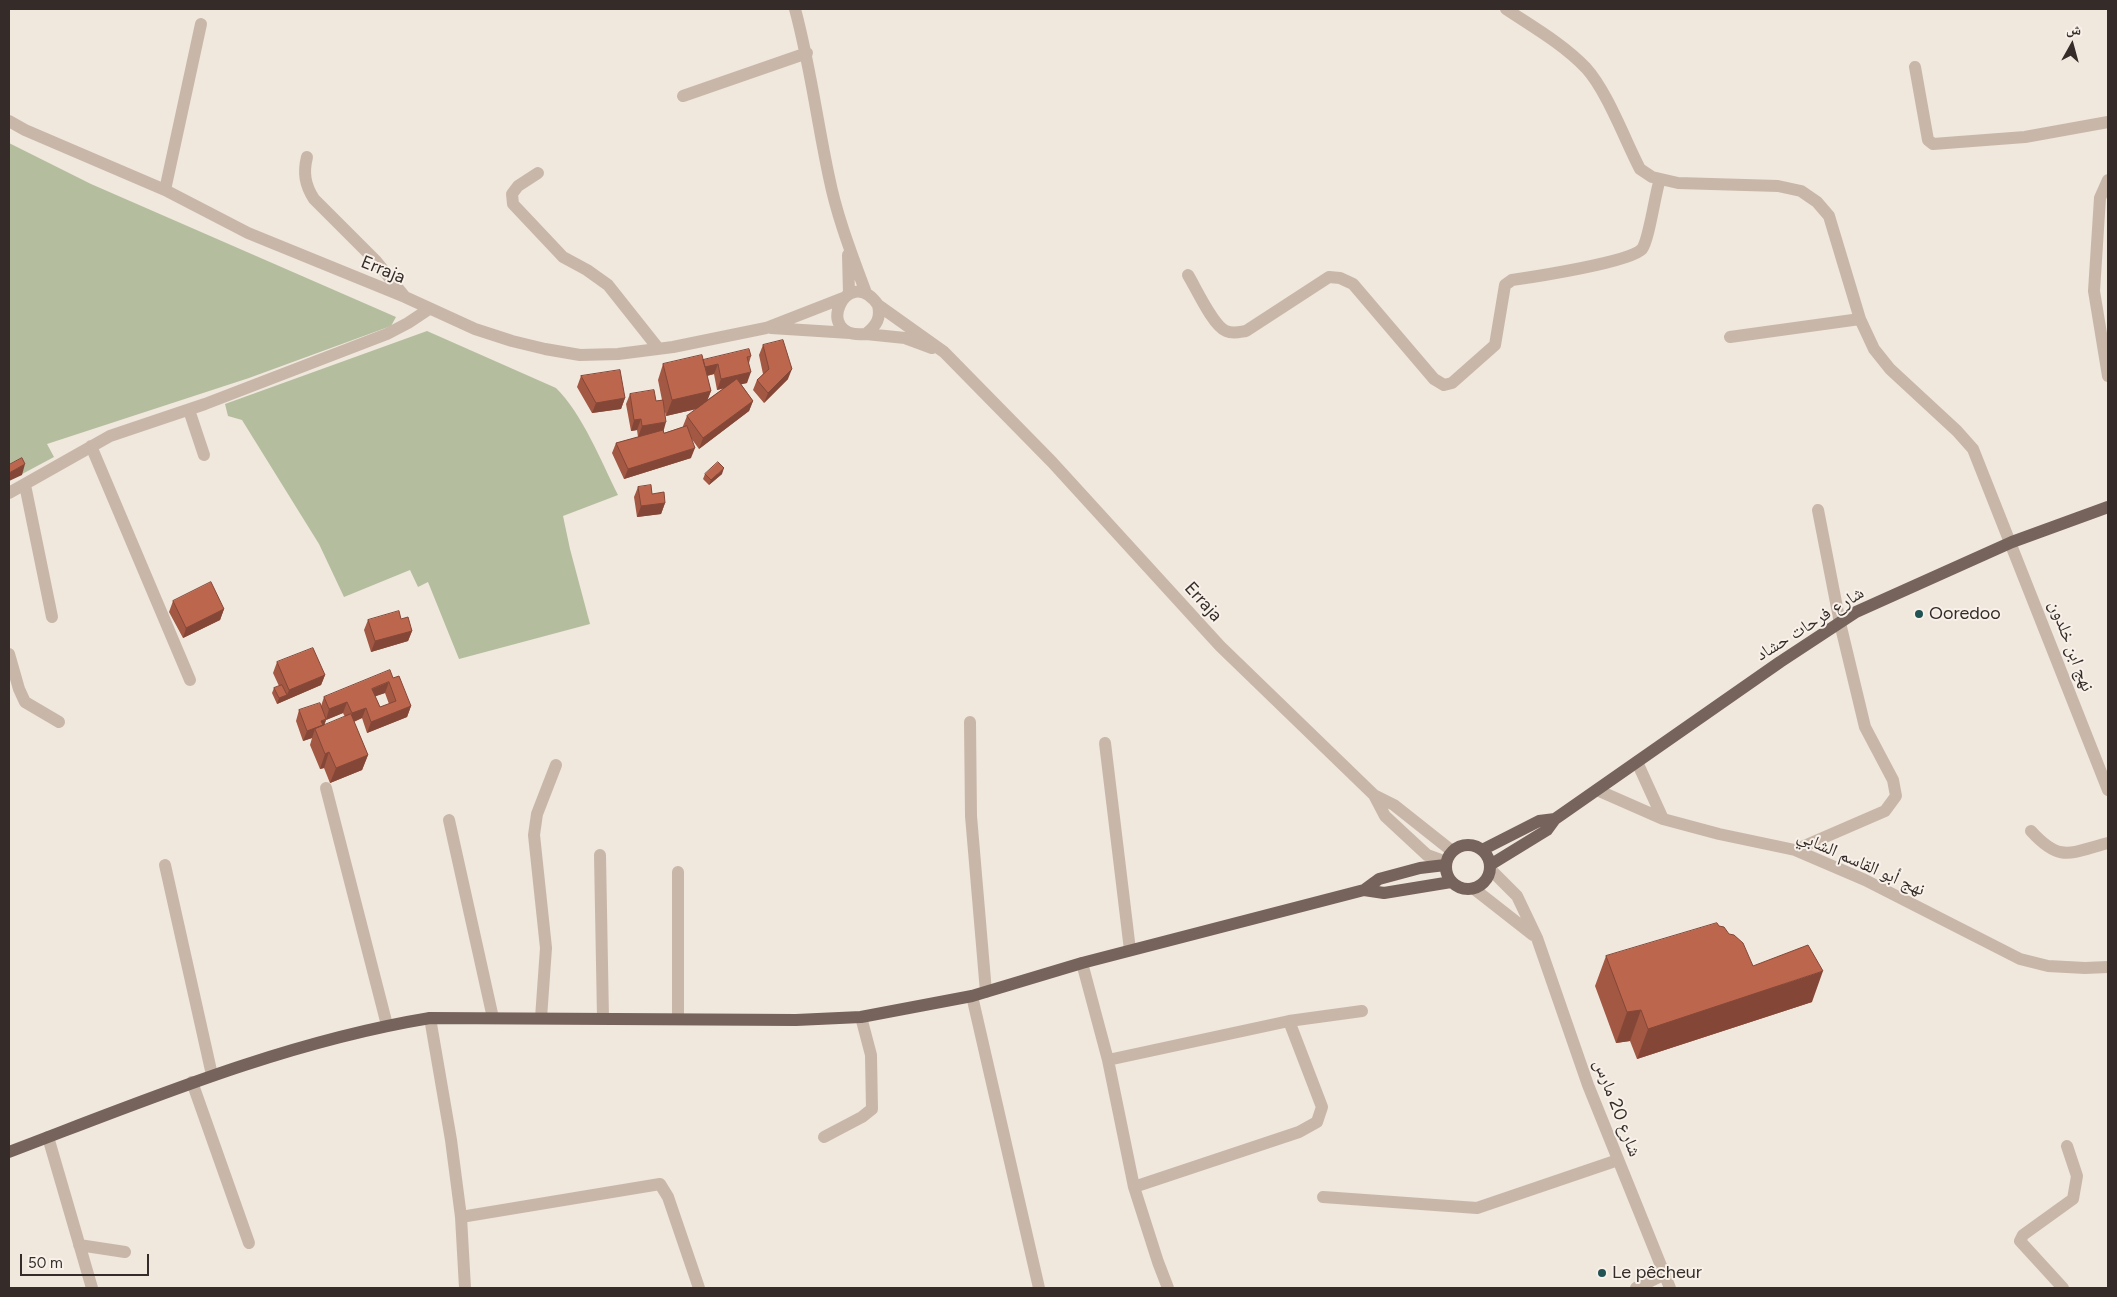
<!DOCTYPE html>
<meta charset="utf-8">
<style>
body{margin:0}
#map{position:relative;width:2117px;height:1297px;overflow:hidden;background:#f0e7dd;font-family:Figtree,"Noto Naskh Arabic",sans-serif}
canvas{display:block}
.frame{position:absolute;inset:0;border:10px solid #352c29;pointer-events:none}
.north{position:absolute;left:2047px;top:20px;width:50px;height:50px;-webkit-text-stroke:4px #f8f1e9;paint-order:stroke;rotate:7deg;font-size:14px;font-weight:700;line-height:20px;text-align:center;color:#352c29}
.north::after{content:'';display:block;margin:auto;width:18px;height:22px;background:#352c29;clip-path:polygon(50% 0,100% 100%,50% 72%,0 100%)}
.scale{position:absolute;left:20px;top:1254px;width:129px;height:22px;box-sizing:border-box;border:2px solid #352c29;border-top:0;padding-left:6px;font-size:15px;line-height:18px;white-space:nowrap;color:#352c29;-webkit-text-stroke:4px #f8f1e9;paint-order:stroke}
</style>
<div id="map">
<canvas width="2117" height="1297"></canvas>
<div class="frame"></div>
<div class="north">ش</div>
<div class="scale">50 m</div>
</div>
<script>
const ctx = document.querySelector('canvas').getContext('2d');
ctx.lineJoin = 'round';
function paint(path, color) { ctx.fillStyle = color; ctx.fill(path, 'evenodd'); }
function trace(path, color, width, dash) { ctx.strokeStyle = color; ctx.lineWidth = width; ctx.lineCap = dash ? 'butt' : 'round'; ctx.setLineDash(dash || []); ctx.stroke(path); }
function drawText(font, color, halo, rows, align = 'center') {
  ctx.font = font + ' Figtree,"Noto Naskh Arabic",sans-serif'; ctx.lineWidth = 4; ctx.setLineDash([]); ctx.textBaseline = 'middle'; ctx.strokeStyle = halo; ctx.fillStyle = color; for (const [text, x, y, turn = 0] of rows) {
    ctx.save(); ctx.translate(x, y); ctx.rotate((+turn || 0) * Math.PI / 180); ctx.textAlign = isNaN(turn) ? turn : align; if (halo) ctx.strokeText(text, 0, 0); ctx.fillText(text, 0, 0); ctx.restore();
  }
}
paint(new Path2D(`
 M9,143L91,184L396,317L391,326L249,378L47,444L54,457L9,481Z
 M427,331L556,388C582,413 602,463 618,495L563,516L570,549L590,624L459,659L428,582L418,587L410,570L344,597L319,544L242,420L228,416L225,404Z`), '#b4be9e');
trace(new Path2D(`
 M795,9C810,64 817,121 829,177C837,217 852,255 866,293
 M1506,9C1533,27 1563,44 1586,68C1607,91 1625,140 1640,169L1652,177L1678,183L1778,186L1801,191L1817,202L1829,216L1860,319L1874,349L1890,369L1957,431L1973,449L2108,790
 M1915,67L1928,140L1933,144L2025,137L2108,122
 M683,96L807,53
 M9,121L25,130L165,190L248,233L405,297L475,329L512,341L545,349L580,355L618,354L673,347L766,328L843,298
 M307,157C303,173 305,185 314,199L376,261L405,297
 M538,173L518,186L512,194L513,204L563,257L587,270L608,285L658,348
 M2108,180L2100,198L2094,291L2108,376
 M165,190L201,24
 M848,255L849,294
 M1188,275C1196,288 1213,326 1226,331C1233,334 1239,332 1246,331L1329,277L1340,278L1353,284L1434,379L1444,385L1452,383L1495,345L1505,285L1512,280C1533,277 1631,262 1642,249C1649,240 1655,194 1660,179
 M878,305C881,318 877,325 866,334C811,340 847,261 878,305L944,352L1052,462L1220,646L1374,795L1385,816L1427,855L1446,862
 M771,328L850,333
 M866,334L905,338L932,348
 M1730,337L1860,319
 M189,410L204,455
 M91,446L190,680
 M25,485L52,617
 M9,493L110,436L205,404L387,334L408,323L429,309
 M9,654L19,689L25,702L59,722
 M970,722L971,816L986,992
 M1105,743L1130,950
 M1637,762L1663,819
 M326,788L387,1025
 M1597,790L1663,819L1719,834L1795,850L1865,880L2020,959L2048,966L2085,968L2108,967
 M1374,795L1394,805L1452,851
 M449,820L493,1018
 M2031,831C2060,863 2070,853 2108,843
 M1795,850L1885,811L1896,796L1893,780L1865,727L1840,623L1818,510
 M600,855L603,1018
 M165,865L212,1075
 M1490,869L1517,896L1537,938L1588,1085L1670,1288
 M1473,888L1533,935
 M1082,963L1108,1060L1134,1187L1158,1262L1168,1288
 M972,996L1039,1288
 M430,1018L451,1140L461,1217L465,1288
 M541,1018L546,948L534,835L537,814L556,765
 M678,1019V872
 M1108,1060L1289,1021L1362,1011
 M192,1082L249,1243
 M48,1137L92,1288
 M824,1137L862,1117L872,1109L871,1055L861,1017
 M1134,1187L1299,1132L1317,1122L1322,1107L1289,1021
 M1323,1197L1477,1208L1618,1160
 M461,1217L660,1184L668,1197L699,1288
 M79,1245L125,1252
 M1636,1288L1665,1274
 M2063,1288L2020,1241L2023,1235L2073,1199L2077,1176L2067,1146`), '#c8b7a9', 12);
trace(new Path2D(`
 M1446 867a22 22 0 1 1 44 0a22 22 0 1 1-44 0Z
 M1482,850L1539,821L1555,819
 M1490,865L1547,830L1555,819L1780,662L1856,612L2012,542L2108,507
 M1364,890L1379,879L1420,868L1445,865
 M9,1152C146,1100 284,1042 430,1018L796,1020L861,1017L972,996L1082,963L1364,890L1384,893L1451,882`), '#76635b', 12);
paint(new Path2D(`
 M763,345L788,379L764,403L753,390L757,380L763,374L759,355Z
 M751,356L749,363L747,383L741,384L753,401L749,411L699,449L691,438V458L624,479L612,453L616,443L638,437L637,430L631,431L626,404L630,394L656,401L662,400L658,380L663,364L703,360ZM714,374L717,390L724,388L707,400L711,391L707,376ZM663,404L666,416L696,409L687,416L683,426V427L664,433L663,431Z
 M581,376L625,398L621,409L592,413L577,387Z
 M705,474H722L709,485L703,479Z
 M638,487L665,503L661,514L637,517L634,497Z
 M173,601L224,609L220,620L183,638L169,612Z
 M401,619L412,631L408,641L371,652L364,630L368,620Z
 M277,662L325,675L321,685L277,704L272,693L274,688L279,686L273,673Z
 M393,678L411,706L407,717L367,733L362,718L354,722L368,755L362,770L330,783L324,768L320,769L310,745L312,738L303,741L296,721L299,710L321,706L324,697ZM385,693L389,704L380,707L375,696ZM343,713L345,717L324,726L326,720Z
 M1719,926L1753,966L1812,1002L1637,1059L1630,1041L1616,1043L1595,986L1606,956Z`), '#a35843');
paint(new Path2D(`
 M718,364L714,374L698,378L702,367Z
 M792,369L788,379L764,403L768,393Z
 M751,372L747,383L717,390L721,379Z
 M711,391L705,407L666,416L672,400Z
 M625,398L621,409L592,413L596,403Z
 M753,401L749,411L699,449L703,438Z
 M641,419L637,430L631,431L634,420Z
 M666,422L663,433L638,437L642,426Z
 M695,448L691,458L624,479L628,469Z
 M25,464L22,475L9,481V473Z
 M724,468L722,474L709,485L711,480Z
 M665,503L661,514L637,517L641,506Z
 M224,609L220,620L183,638L186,628Z
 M412,631L408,641L371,652L375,641Z
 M325,675L321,685L277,704L279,698L287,695L289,690Z
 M389,682L385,693L368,699L372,689Z
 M347,702L343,713L326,720L322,730L315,729L312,738L303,741L307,731L321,721L326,720L329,709Z
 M411,706L407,717L367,733L371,722Z
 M366,708L362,718L348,724L352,713Z
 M329,752L324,768L320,769L325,754Z
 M368,755L362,770L330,783L336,768Z
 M1823,971L1812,1002L1637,1059L1648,1029Z
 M1641,1010L1630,1041L1616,1043L1627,1012Z`), '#844737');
const building = new Path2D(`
 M783,340L792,369L768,393L757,380L769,369L763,345Z
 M749,349L751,356L747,357L751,372L721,379L718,364L705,367L703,360Z
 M702,355L711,391L672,400L663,364Z
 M620,370L625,398L596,403L581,376Z
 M737,379L753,401L703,438L687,416Z
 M654,390L656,401L663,400L666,422L642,426L641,419L634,420L630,394Z
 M687,426L695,448L628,469L616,443L663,430L664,433Z
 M22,458L25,464L9,473V465Z
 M718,462L724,468L711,480L705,474Z
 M651,485L652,494L664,492L665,503L641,506L638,487Z
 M211,582L224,609L186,628L173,601Z
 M399,611L401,619L408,617L412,631L375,641L368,620Z
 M313,648L325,675L289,690L277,662Z
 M390,670L393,678L399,676L411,706L371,722L366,708L352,713L347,702L329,709L324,697ZM389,682L396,701L380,707L372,689Z
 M282,685L287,695L279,698L274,688Z
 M320,703L326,719L321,721L323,725L307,731L299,710Z
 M351,714L368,755L336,768L329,752L325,754L315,729Z
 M1717,923L1719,926L1724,927L1729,934L1734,935L1743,943L1753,966L1808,945L1823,971L1648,1029L1641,1010L1627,1012L1606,956Z`);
paint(building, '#bd664e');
trace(building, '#844737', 1);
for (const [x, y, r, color] of [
 [1919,614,5,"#215254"],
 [1602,1273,5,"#215254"]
]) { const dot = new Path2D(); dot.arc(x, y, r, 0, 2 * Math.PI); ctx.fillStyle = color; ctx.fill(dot); trace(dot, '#f8f1e9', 2); }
drawText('18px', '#352c29', '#f8f1e9', [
 ["Erraja",383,270,22],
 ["Erraja",1203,602,48],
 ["شارع فرحات حشاد",1810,624,-32],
 ["نهج ابن خلدون",2071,646,69],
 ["نهج أبو القاسم الشابي",1861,863,24],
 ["شارع 20 مارس",1617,1108,69]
]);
drawText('18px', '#352c29', '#f8f1e9', [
 ["Ooredoo",1929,614],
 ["Le pêcheur",1612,1273]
], 'left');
</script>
